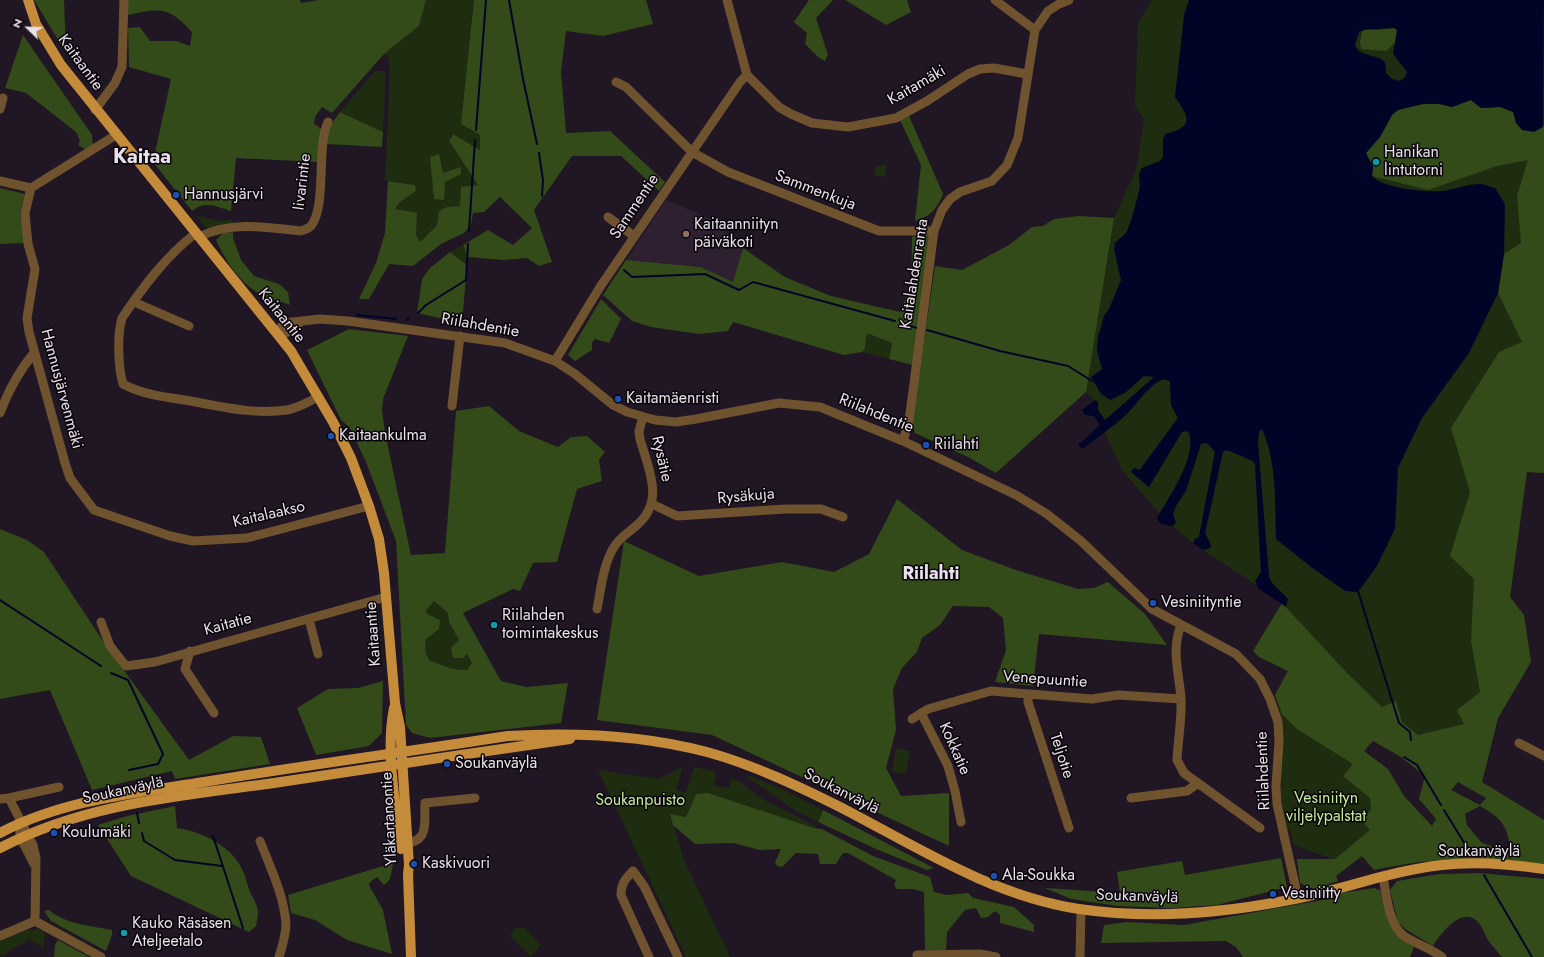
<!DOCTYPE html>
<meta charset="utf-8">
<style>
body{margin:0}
#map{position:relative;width:1544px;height:957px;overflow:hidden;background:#211623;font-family:Jost,sans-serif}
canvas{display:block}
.north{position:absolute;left:8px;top:8px;width:40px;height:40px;-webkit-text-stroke:3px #080409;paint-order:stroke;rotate:293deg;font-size:11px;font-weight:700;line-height:16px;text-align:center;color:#e8e0ea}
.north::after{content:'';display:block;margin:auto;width:14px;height:18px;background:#e8e0ea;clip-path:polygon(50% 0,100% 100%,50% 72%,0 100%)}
</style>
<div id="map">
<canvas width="1544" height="957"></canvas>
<div class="north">N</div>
</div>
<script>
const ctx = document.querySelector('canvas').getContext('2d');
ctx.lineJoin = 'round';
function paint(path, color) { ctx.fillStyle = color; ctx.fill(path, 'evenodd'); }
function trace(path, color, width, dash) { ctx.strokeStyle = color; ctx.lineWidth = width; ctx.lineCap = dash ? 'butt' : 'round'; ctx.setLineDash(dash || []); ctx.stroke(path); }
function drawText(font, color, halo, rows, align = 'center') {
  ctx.font = font + ' Jost,sans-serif'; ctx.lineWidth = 3; ctx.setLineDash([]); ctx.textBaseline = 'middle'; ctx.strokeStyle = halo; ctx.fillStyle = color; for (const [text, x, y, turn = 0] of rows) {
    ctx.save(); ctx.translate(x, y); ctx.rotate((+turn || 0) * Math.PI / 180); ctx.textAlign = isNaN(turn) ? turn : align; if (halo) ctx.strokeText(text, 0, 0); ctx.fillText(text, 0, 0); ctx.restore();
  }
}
paint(new Path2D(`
 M666,200L714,220L743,248L733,283L701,267L626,260Z`), '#2e1f31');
paint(new Path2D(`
 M426,0H474L472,12L467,128L480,135V150L452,134L449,141L478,185L460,206L447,207L437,224L420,242L416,235L417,213L395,210L400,202L416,191L415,185L385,180L389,92V58L384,54L419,26Z
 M1154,0H1189L1184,15L1256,62L1185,350L1105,421L1098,410L1099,406L1086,392L1114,218L1136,170L1144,119L1135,107L1138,24L1151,1Z
 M1437,0H1544V473L1527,472L1510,597L1524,615L1531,662L1498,718L1482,782L1544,820L1511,852C1508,826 1503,819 1480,805L1486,798L1458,782L1451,790L1419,799L1425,776L1401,757L1373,741L1364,751L1388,769L1404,796L1432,826L1420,862L1374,870L1362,856L1336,876L1338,881L1313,889L1300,883L1297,859H1333L1293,845L1290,829H1286L1281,799V717L1275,695L1288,671L1259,657L1253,651L1282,603L1268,594L1274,588L1269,577L1259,458L1190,357L1319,40ZM1361,36L1396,42L1386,51L1360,41Z
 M375,71H386L383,132L340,112Z
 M887,164L885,177L874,175L875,167Z
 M196,216L221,221L232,219L233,223L206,228Z
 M463,245L468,257L467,265L450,252Z
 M869,334L892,343L889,359L862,352L865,349L866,335Z
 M1166,379L1170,382L1171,405L1178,418L1139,470L1131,472L1149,487L1182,432L1188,431C1198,451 1174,492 1164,512L1159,513L1122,470L1104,431L1160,380Z
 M1204,442L1207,443L1215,452L1199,537L1195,539L1193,543L1172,526L1174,525L1175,518L1173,514L1201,444Z
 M1226,450L1253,461L1255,464L1261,572L1255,581L1256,585L1203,550H1207L1211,545L1205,533L1221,458L1223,452Z
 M433,592L448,601L449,622L478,674L488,702L404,648Z
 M896,748L910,751L906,774L892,772Z
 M683,767L676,790L686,792L694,767L714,771L716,776L714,785L729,788L731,778L740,782L762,799L816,826L815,828L696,794L686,817L670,814L685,862L730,957H686L598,770L659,779Z
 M748,775L778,787L823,810L818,822L796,811L747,777Z
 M515,928H525L541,945L531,957L510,936Z
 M37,929L45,931L44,948L27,938V942L13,948L3,956L0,953V941L25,930Z`), '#1e2c10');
paint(new Path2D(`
 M34,0H64L66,53Z
 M128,0H300L301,3L318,0H426L419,26L384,54L332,113L322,107L315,117L314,124L322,129L317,162L236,158L231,211C216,207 206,200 192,211L153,162L171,79L129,67L128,28L140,27L150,41H176L190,46L192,32C168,6 160,8 128,15Z
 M474,0H646L653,24L603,36L566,31L561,72L566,133L610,131L665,182L659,191L621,156H572L534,210L552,262L539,266L527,258L503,260L468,257L463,245L488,230L513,245L532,228L500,197L484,212L473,213L471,225L464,233L441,244L413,266L389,264L369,299H359L376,263L385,233L388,181L415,185L416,191L400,202L395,209L417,213L416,235L420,242L437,225L439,211L447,207L460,206L461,187L478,185L449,141L453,134L480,150V135L461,124Z
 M809,0H833L816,18L828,55L825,61L818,57L805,44L807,33L794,22Z
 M845,0H907L911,12L886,25Z
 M1394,28L1397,30L1396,42L1386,51L1361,49L1360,41L1363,29L1378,30Z
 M23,35L92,135L93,147L86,150L78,145L80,141L76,132L26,93L5,88Z
 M1471,100L1481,108L1500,107L1514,112L1516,123L1543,127L1544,124V473L1527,472L1510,597L1524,615L1531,662L1498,718L1482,782L1544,820V864C1487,856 1430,857 1374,870L1362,856L1336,876L1338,881L1313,889L1300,883L1297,859H1335L1370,830L1360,819L1371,810L1370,798L1343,776L1353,764L1297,729L1282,714L1275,695L1288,671L1259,657L1253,651L1282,603L1347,673L1382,707L1396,701L1402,722L1418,735L1464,724L1457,710L1480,692L1471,641L1474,579L1450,556L1470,492L1451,428L1499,352L1522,342L1498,293L1504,254L1521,243L1517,196L1528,160L1497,166L1428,190L1372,176L1373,167L1366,153L1380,137L1392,115L1398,110L1422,104H1439L1452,107ZM1373,741L1401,757L1425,776L1419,799L1436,819L1432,826L1404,796L1388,769L1364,751ZM1458,782L1486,798L1480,805L1451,790ZM1480,806C1501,818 1509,826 1510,852L1482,843L1467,825L1465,814Z
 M340,112L383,132L382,147L326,144L329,127Z
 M909,116L943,194C937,209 931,216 915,221L921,165L900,120Z
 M439,154L443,173L461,167V174L445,182L444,200L434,199L430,157Z
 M0,188L25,194L20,213L25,243L0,244Z
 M1079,216L1114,218L1086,392L996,473L968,457L915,433L912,424L935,266L962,270L1009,245L1032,227L1043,226L1054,219Z
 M233,232V238L241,260L254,276L279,284L288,292L290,305C278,300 262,297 252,289C236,277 224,258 216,240L223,233Z
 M931,233L913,365L889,359L892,343L869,334L866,336L865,349L862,352L844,355L733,322L728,331L699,334L651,327L632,321L603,295L626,260L701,267L733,282L743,248L785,277L831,296L900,312L911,286L912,237Z
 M450,252L467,265L462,323L417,313L422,279L430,268Z
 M601,299L621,319L609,343L595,339L592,343V350L575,361L568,355Z
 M349,329L408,336L383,399L382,410L385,433L411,555L445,553L456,411L489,406L519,431L558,447L571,437L587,436L605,452L599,460L602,481L577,489L557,562L533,563L520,591L513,589L463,613L501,681L527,687L568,683L561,723L430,738L412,733L406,725L396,541L366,462L350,428L341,420L307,350ZM434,601L448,613L449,622L459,640L451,648L453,658H463L467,654L472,663L467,670C453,671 443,665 430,661L426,654L425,640L439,629L440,620L427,614L426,610Z
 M897,499L962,550L1016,570L1078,589L1094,588L1108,582L1145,614L1167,645L1039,634L1033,686L995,682L1006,650L1003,618L989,607L953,606L940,625L922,638L917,652L902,668L893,689L896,730L886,768L901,796L949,793V846L712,735L597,720L624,541L699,576L782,562L834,572L869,554Z
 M0,529L27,540L44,552L107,647L189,760L233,736L261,737L270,764L175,779L172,771L92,790L50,690L0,699Z
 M383,681L382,733L369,746L316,755L297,708L328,689L358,688Z
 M708,793L814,828L822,829L873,856L930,877L934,892L946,895L968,893L973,898L1014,907L1034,925V932L1000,923V915L995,911L988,917L981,918L976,908L965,910L947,932L946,950H925L924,892L913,889H897L894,885L896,880L848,853H843L836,864H820L818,854L796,853L782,867L777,866L775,862L781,849L760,850L733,843L695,844L673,825L670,814L686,817L696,794Z
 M175,806L177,828C203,832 232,846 243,871C246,878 247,885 250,892C258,909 260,907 256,926L249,932L131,876L98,825L127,816Z
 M823,810L934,868L927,870L876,849L818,822Z
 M1281,858L1287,887L1217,905L1170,908L1118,906L1071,899L1045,888L1120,893L1117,872L1182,861L1185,875Z
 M393,863C391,871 392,881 384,885L377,877L370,882L369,885L383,910L392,954L347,940L315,920L291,913L288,895Z
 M1480,873L1544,879V957H1502C1497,951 1492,946 1488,940C1485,935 1483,928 1479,923C1463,904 1441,933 1433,946L1405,929L1398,922L1390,890L1397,881L1439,874Z
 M1374,888L1380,890L1389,922L1395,934L1414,947L1410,957H1243L1236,947L1226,941L1101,943L1104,925L1127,922L1184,925L1322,900L1341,893Z
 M49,910C65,924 92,926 112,930V935L106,951L51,921L44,911Z
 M58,940L89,957H54L55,945Z`), '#334a19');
paint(new Path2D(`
 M1189,0H1544L1543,127L1534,132L1522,130L1516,123L1513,112L1500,107L1481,108L1471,100L1452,107L1439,104H1423L1398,110L1392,115L1380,137L1366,153L1373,167L1372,176C1385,189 1425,192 1443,191C1455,189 1468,184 1480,184C1485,184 1490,187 1495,188L1505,204L1504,254L1498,293L1469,353L1422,418L1398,468L1395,529L1377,566L1358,592L1345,591L1311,567L1276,539C1275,503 1277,462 1262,429L1259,432L1258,443L1269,577C1273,587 1281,590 1288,599L1286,607L1259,589L1255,581L1261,572L1255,464L1253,461L1230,451L1226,450L1223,452L1205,533L1211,545L1210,548L1203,550L1193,543L1195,539L1199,537L1215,452L1207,443L1201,444L1186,491L1177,504L1173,514L1176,523L1172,526L1161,524L1157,519C1159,512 1163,509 1166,503C1176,486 1198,450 1188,431L1182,432L1149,487L1131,472L1134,468L1140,470L1178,418L1171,405L1170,381C1167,380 1164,379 1161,380C1149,384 1135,407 1126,415C1113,427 1097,437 1083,449L1078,445L1100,425L1094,416L1085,415L1082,410L1095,400L1098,402V410L1105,420L1154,377L1144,376L1125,393L1110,400L1101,394L1091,377L1102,369L1097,351L1098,337L1104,316L1109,309L1121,280L1114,249L1115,243L1126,233L1132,218L1140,187L1139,174L1142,168L1160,161L1163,157V140L1165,134C1195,127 1189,117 1175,97L1184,15ZM1394,28L1397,30L1393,54L1407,72L1405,77L1400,81L1392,79L1386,73C1386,70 1386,66 1385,63C1382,54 1359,58 1355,45L1359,32C1366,28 1384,29 1394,28Z`), '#000528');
trace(new Path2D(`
 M509,0L523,79L537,144
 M476,130L486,0
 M539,153L543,180L542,196
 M469,231L475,140
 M624,270L632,277L705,274L739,290L753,282L895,321
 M418,313L426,305L466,280L468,244
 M357,315L396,319
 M407,320L409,318
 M904,324L917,328
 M927,330L1000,351L1068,366L1092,381
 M1358,591L1399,723L1410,732L1411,740
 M0,600L101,666
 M111,673L128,680L163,754L158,764L129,770
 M1404,757L1417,765L1441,805
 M1444,810L1471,854
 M137,813L139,823
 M142,833L144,841L175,860L222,866
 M213,836L243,928
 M1484,875L1532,957`), '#000528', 2);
trace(new Path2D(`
 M727,0L747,75L779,107L791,114L812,123L848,127L896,118L927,101L968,74L980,69L994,68L1027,74
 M995,0L1035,30
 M616,82L626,87L692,152L728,172L879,231H934
 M0,109L3,98
 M95,110L115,83L122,67L124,0
 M116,135L31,188L25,213L28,244L35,269L27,318L29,332L65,463L70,478L94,510L170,536L193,541L247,538L369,506
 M0,181L31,188
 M608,217L634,236
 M196,233C166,256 143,287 122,318C117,335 118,367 123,384C141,394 164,397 185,400C218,406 253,415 287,410C299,408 308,402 318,397
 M199,237C230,221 266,227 300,231C304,230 308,229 311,226C327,206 316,147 328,122
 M134,302L189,326
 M302,321L286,333L277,332L284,323L320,319L348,321L505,343L555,361L575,374L613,405L627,412L655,420L676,422L696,419L779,403L820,407L903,441L1016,495L1047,514L1081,541L1152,609L1236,654L1260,679L1270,699L1278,722L1279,742L1276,786L1277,804L1298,898
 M555,361L600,287L740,82L747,75
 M452,406L460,336
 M0,413C8,391 19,371 34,353
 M903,441L909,421L934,231L942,210L950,199L960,192L992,181L1007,165L1018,138L1035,30L1048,11L1059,4L1069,0
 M652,504L677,516L786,509H821L843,517
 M597,609C601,589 603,565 614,547C620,537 630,532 638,524C665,500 648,468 640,439L639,431L643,417
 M309,619L318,654
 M101,622L110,646L126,666L155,662L386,597
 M1181,625C1171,650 1179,673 1181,698C1182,719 1178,740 1177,760L1184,773L1260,828
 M190,651L185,669L214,713
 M1028,694V702L1069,828
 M921,713L948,766L955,791L961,822
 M912,719L928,709L991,691L1092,699L1118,695L1181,699
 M1519,743L1544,756
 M9,798L59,787
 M1131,798L1187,791L1198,783
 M0,799L9,798L33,845L36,858L35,921
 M20,832V837L34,864
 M260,841C270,867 284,895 286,924C286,935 282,947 279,957
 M401,844C430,842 424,826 425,803L475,798
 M1383,876C1386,894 1389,926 1404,936C1416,944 1430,948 1442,957
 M35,921L101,957
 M0,936L35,921
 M917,955L980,954L996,957
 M649,957L621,895C621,884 625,879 633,871L644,886L678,957
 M1080,957L1081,909`), '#6f532f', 9);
trace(new Path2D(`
 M28,0L36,24L61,65L291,351L333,422L351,458L369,506L379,539L384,573L395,703L400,727L409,865L408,874L411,957
 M394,708C385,753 396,804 401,849
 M0,833C63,800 135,793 204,782C305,765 407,752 508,736C574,732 643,735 707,752C754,765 798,786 842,808C917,847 993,896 1079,909C1147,919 1216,914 1284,901C1337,892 1388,871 1442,865C1476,861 1510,864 1544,869
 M0,848C85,803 181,796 274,783C373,768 471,753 570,739`), '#c48b3a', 10);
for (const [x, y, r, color] of [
 [1376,162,4,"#0f9aa8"],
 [176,195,4,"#1a4fb4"],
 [686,234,4,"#8d6e63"],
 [618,399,4,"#1a4fb4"],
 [331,436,4,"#1a4fb4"],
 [926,445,4,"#1a4fb4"],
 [1153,603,4,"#1a4fb4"],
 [494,625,4,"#0f9aa8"],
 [447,764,4,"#1a4fb4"],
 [54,833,4,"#1a4fb4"],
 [414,864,4,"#1a4fb4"],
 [994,876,4,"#1a4fb4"],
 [1273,894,4,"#1a4fb4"],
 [124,933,4,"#0f9aa8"]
]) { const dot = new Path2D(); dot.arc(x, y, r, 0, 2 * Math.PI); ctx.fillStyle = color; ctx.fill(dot); trace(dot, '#080409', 1.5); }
drawText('16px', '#e8e0ea', '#080409', [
 ["Kaitaantie",80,63,54],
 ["Kaitamäki",917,86,-30],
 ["Iivarintie",303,182,-83],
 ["Sammenkuja",815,191,21],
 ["Sammentie",635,207,-56],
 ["Kaitalahdenranta",915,274,-81],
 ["Kaitaantie",281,316,51],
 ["Riilahdentie",480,326,10],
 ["Hannusjärvenmäki",61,389,75],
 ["Riilahdentie",876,414,22],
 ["Rysätie",661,459,77],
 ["Rysäkuja",746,497,-5],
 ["Kaitalaakso",269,515,-13],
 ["Kaitatie",228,625,-15],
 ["Kaitaantie",374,634,-94],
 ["Venepuuntie",1045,680,4],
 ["Kokkatie",954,749,66],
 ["Teljotie",1061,756,72],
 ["Riilahdentie",1264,771,-92],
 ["Soukanväylä",123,791,-12],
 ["Soukanväylä",841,792,27],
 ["Yläkartanontie",390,819,-93],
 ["Soukanväylä",1479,852],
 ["Soukanväylä",1137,897,2]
]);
drawText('16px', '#e8e0ea', '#080409', [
 ["Hanikan",1384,153],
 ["lintutorni",1384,171],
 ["Hannusjärvi",184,195],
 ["Kaitaanniityn",694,225],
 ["päiväkoti",694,243],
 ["Kaitamäenristi",626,399],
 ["Kaitaankulma",339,436],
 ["Riilahti",934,445],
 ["Vesiniityntie",1161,603],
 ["Riilahden",502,616],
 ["toimintakeskus",502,634],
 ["Soukanväylä",455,764],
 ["Koulumäki",62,833],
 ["Kaskivuori",422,864],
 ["Ala-Soukka",1002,876],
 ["Vesiniitty",1281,894],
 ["Kauko Räsäsen",132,924],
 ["Ateljeetalo",132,942]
], 'left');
drawText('16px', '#c3eb9e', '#080409', [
 ["Vesiniityn",1326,799],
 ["viljelypalstat",1326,817],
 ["Soukanpuisto",640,801]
]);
drawText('bold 18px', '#e8e0ea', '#080409', [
 ["Riilahti",931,575]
]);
drawText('bold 20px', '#e8e0ea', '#080409', [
 ["Kaitaa",142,158]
]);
</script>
